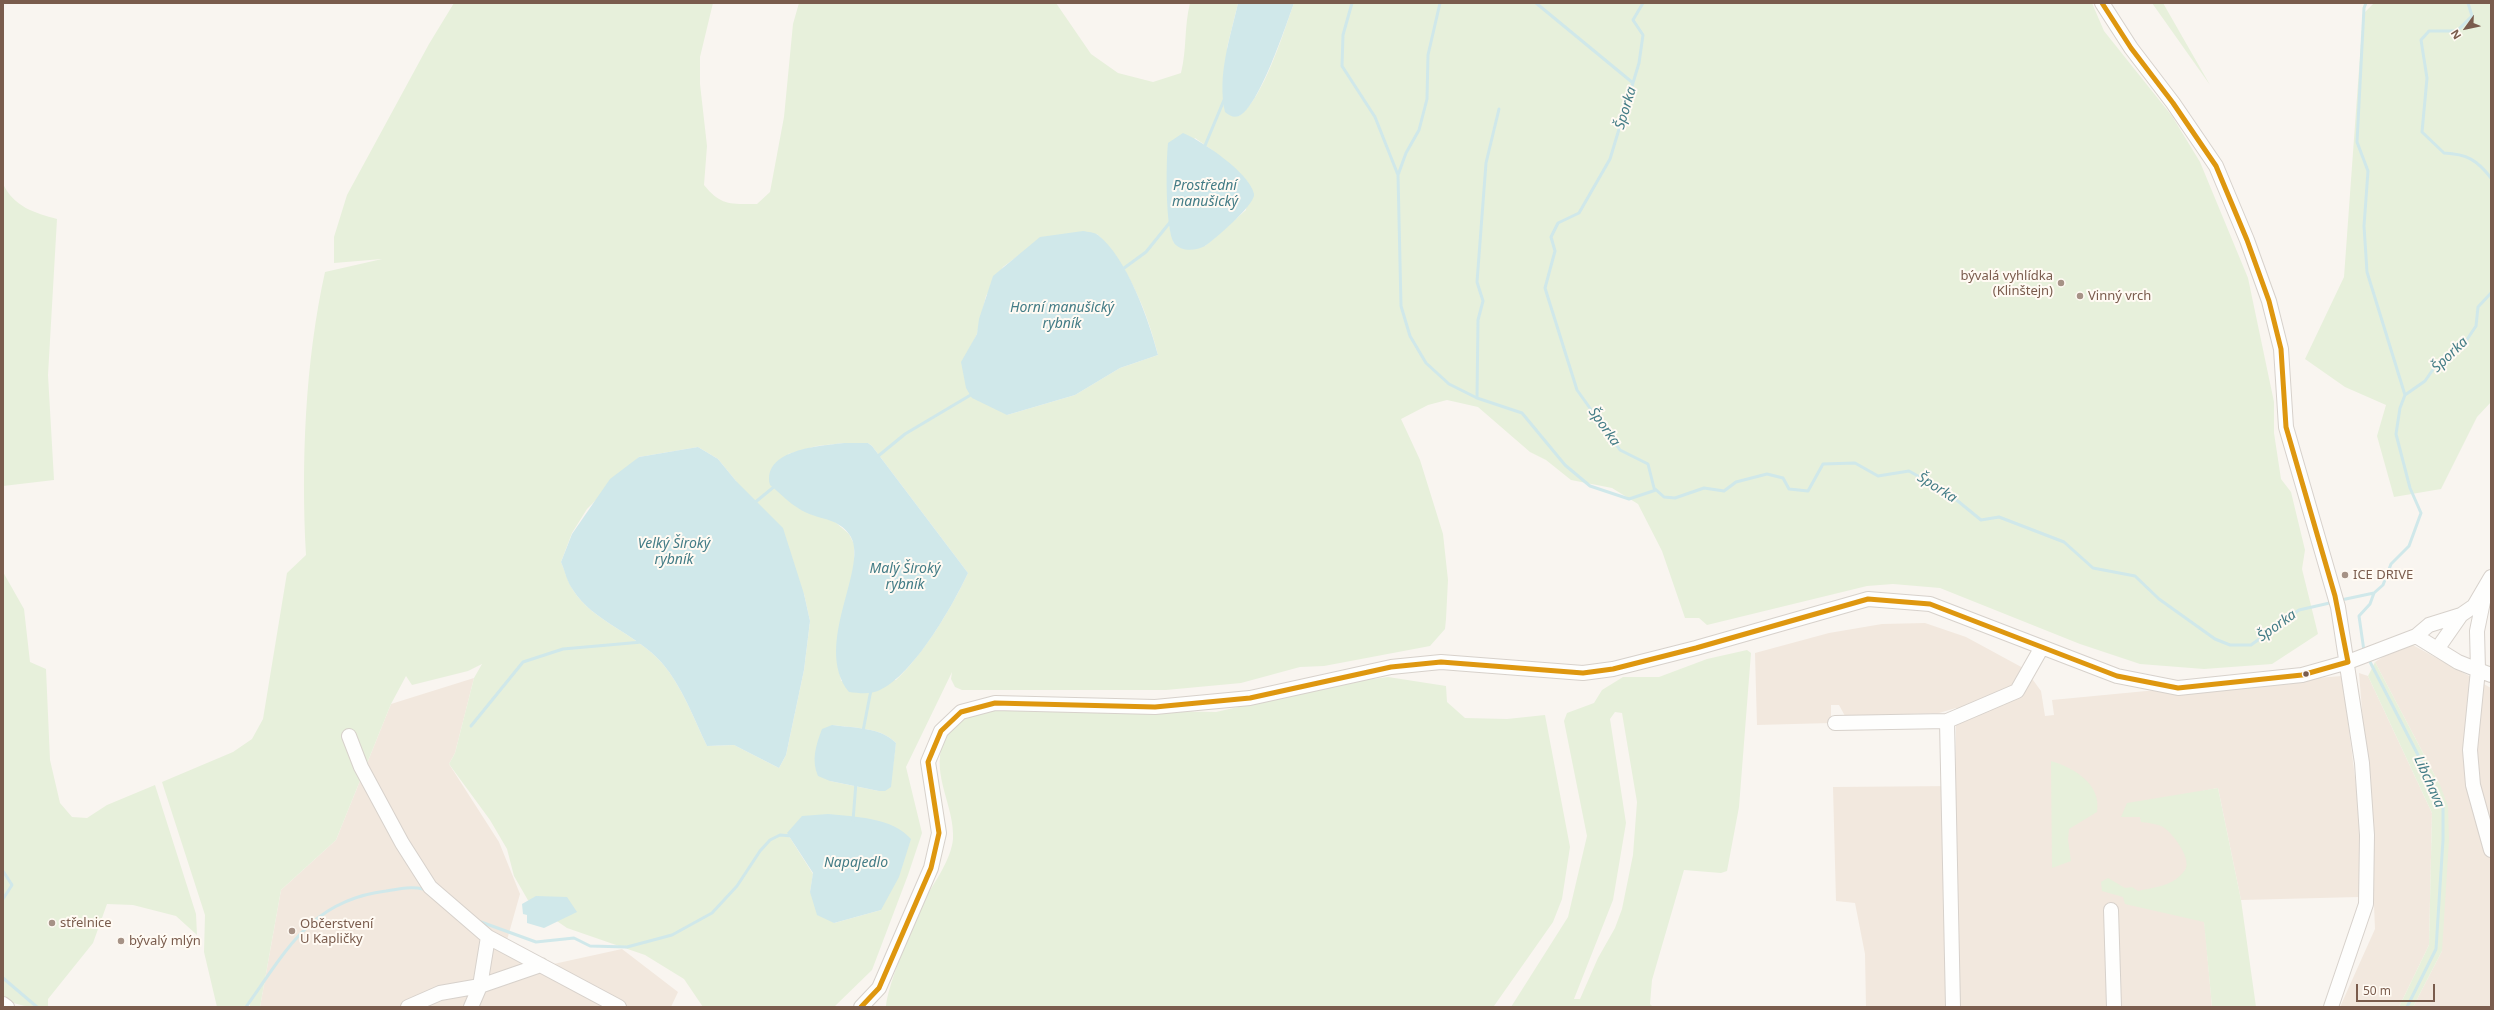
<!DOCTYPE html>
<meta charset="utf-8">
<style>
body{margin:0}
#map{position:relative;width:2494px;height:1010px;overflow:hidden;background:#f9f5f0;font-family:"Noto Sans",sans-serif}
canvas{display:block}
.frame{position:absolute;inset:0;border:4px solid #7a5c4d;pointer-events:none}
.north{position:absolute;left:2446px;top:8px;width:40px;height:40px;-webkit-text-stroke:3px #fffaf3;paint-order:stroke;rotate:237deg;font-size:11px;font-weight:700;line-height:16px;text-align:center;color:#7a5c4d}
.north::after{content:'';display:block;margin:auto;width:14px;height:18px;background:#7a5c4d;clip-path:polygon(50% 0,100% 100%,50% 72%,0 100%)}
.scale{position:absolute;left:2356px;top:984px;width:79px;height:18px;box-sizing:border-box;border:2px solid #7a5c4d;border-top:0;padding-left:5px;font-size:12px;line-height:14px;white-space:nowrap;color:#7a5c4d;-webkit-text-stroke:3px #fffaf3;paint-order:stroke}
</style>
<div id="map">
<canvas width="2494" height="1010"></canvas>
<div class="frame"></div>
<div class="north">N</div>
<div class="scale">50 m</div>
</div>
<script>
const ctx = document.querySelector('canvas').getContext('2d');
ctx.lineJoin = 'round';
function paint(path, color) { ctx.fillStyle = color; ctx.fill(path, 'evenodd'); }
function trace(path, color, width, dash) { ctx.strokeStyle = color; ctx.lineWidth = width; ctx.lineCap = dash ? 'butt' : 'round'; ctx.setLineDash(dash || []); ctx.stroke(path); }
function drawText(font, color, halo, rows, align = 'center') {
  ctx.font = font + ' "Noto Sans",sans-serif'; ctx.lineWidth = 4; ctx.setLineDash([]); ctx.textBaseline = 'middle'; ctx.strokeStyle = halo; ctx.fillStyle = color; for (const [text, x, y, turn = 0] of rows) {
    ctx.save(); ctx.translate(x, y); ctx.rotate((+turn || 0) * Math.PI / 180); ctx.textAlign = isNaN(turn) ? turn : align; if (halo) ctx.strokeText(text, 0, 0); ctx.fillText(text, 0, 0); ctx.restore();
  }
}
paint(new Path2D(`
 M1925,623L1966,637L2025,669L2041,691L2045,716L2054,715L2052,700L2157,690L2342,676L2364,847L2359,897L2241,900L2218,788L2193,793L2212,1007H1866L1865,954L1855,903L1836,901L1833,787L1956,786V708L1939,713L1845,716L1839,705H1831V723L1757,725L1755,653L1829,633L1882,624Z
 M2411,644L2491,688V1007H2413L2442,951L2440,785L2375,662L2397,648Z
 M2359,673L2368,676L2432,813L2429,945L2399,1007H2340L2375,929L2370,808Z
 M474,678L455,753L449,764L499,842L520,894L507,940L549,965L622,949L678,992L671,1007H260L281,890L336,840L391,704Z`), '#f2e8de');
paint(new Path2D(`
 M454,3H713L700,57V84L707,146L704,185C721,206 731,204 757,204L770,192L784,117L793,24L799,3H1056L1091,54L1118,73L1153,82L1181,73C1187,49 1184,27 1190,3H1238L1227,48L1239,116C1264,98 1283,33 1294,3H2092L2104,31L2172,116L2200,162L2248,278L2274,402V433L2281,479L2291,492L2305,550L2302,569L2318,634L2272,664L2204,669L2140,664L2080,644L1940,588L1893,584L1867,586L1707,625L1699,618H1685L1662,551L1638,504L1612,488L1571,480L1546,460L1530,452L1478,407L1447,400L1428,405L1401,419L1420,460L1443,534L1448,580L1446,619L1445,629L1430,646L1324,666L1300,667L1241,683L1166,690H962L955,687L951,679L952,672L906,767L922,833L908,875L872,970L834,1007H703L684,979L645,955L567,928L529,902L514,876L507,849L490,820L449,764L455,753L474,678L482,664L468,671L412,685L406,676L391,704L336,840L281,890L260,1007H250V1004L243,1007H217L204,952L205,915L162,782L233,752L252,739L263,719L287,573L306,555C301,464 305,362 325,272L382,259L334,263V237L347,195L429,44ZM1195,138L1212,150L1248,182L1246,210L1205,246L1174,243L1170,229L1167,190ZM1097,234C1129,267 1147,311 1158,355L1120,368L1075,395L1007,415L971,346L977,334L986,296L1003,267L1019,255ZM844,443H868L872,446L968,573C951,609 924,653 896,680L841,681L837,649L854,565V544L849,534L834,521L788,454L817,446ZM698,447L718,459L736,481L804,594L810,621L804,670L786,755L779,768L734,745L707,746C694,719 682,686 662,663C637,634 592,621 573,590C568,582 565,571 561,562L572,533L587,509L639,457ZM832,725C853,728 881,727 896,743L890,787L879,791L830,781ZM787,833L881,910L834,923L810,892L813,874Z
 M2152,3H2163L2210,85Z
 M2374,3H2491V402L2477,417L2441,489L2394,497L2377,436L2386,405L2345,387L2305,359L2344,277L2363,14Z
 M3,184C14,207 35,213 57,219L48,375L54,480L3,486Z
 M3,572L24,609L30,662L46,669L50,760L60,803L72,817L87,818L107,805L155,785L196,914L197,935L176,916L133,905L107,904L93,943L48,999V1007C33,1007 14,1007 3,996Z
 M1747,650L1751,653L1739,807L1727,871L1721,873L1684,870L1652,980L1650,1004L1653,1007H1511L1568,917L1587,836L1564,721L1567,713L1594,703L1602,690L1623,677H1659L1707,659ZM1615,712L1622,713L1637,802L1633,855L1622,909L1615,928L1598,958L1580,999H1574L1613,900L1626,823L1610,719Z
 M2375,662L2440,785L2448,806L2449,840L2442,951L2413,1007H2399L2429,945L2432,813L2368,676Z
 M1388,677L1446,686L1447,702L1465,718L1507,719L1545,715L1570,847L1562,899L1553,922L1494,1006L1501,1007H886C887,986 914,920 925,899C935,881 951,860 953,839C955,807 931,775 943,743C952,719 973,714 996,708L1216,712L1349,682Z
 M2051,761C2075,768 2102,785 2097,812L2069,829L2068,840L2071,861L2052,868Z
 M2218,788L2241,900L2256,1007H2212L2204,922L2125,904L2123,897L2102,891L2101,882L2108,878L2125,888L2132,887L2138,891C2156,887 2174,886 2185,870C2192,860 2175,837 2167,830C2161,824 2150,823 2141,822L2140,817H2121L2127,803Z`), '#e7f0db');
paint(new Path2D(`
 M1238,3H1294C1286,25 1259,107 1239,116C1234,118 1230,116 1225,112C1217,75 1230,39 1238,3Z
 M1183,133C1202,141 1250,173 1254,194C1256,204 1214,240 1205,246C1196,251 1181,252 1174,243C1165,229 1166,161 1168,143Z
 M1083,231C1088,232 1094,232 1098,235C1127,258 1149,320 1158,355L1120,368L1075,395L1007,415L972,398L966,388L961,362L977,334L979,319L993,276L1040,237Z
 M844,443H868L872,446L968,573C952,607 914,674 880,690C870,695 859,693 849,692C811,644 872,564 849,534C838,519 823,520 807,513C793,507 781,494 770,485C762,449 820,446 844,443Z
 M698,447L718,459L736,481L783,528L804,594L810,621L804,670L786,755L779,768L734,745L707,746C694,719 682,686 662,663C637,634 592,621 573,590C567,582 565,571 561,562L572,534L610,479L639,457Z
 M832,725C853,728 881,727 896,743L891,787L885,791H879L830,781L818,776C811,760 816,745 822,729Z
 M828,814C855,817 892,817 911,839L899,877L881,910L834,923L817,915L810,892L813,873L787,833L802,816Z
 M536,896L567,897L577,912L544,928L527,923V915L523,914L522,904Z`), '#d0e8ea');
trace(new Path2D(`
 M1352,3L1343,35L1342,66L1375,117L1398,175L1401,306L1410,336L1426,363L1449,384L1477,398L1522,413L1565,465L1590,486L1629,499L1656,490
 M1536,3L1633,83
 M1643,3L1633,20L1643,35L1639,63L1610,159L1579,213L1558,223L1551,237L1555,251L1545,288L1577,390L1620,450L1648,464L1654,488L1664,497L1675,498L1704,488L1724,491L1736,482L1767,474L1783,478L1789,489L1808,491L1823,464L1855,463L1878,476L1909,471L1948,493L1981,520L1999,517L2064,542L2093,568L2135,576L2159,599L2215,639L2230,645H2251L2299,610L2334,602
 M2366,3L2364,8L2357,142L2368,171L2364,226L2367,272L2405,395
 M2468,3L2472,16L2457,31H2429L2421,40L2427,78L2422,132L2444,153C2467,154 2477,160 2491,178
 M1204,148L1224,100
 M1398,175L1406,153L1419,130L1427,99L1428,55L1440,3
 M1120,271L1146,252L1171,221
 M1477,398L1478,320L1483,301L1477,282L1486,163L1499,109
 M877,457L905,434L974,393
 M753,504L775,486
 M2341,600L2374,593L2383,585L2391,564L2409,546L2421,513L2410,488L2396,434L2400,408L2405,395L2425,381L2434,368L2464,344L2476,326L2478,307L2491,293
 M2364,651L2359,616L2370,604L2374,593
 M2368,658L2435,788L2443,807V840L2436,949L2407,1007
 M471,726L523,662L563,649L642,642
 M863,731L871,690
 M853,821L856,782
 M3,871L12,885L3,899
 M481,922L536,942L574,938L590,946L627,947L672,935L712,913L737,886L760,851L770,840L780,835L792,836
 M3,978L37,1007
 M246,1007C286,951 311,900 386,891C398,889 411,886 423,889L425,887`), '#d0e8ea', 3);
const minor = new Path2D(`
 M2102,3L2131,48L2173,103L2216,166L2247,240L2269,301L2281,349L2286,427L2338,607L2362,763L2367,835L2366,904L2331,1007
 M2486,587L2477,631L2478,670L2491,675
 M2416,636L2429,625L2461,615
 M2438,648L2461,615L2474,606L2491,577
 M1835,723L1947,721
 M349,736L361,767L402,843L430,887L488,937L619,1007
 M2111,910L2114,1007
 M3,1004L7,1007
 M408,1007L440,993L480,986L541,965
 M471,1007L480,986L488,937
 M861,1007L879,988L931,868L939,833L928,762L941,731L961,712L995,703L1155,707L1250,698L1391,667L1441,662L1583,673L1613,669L1696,648L1868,599L1930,604L2117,676L2178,688L2302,675L2348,662L2416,636L2458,662L2478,670L2470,750L2473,785L2491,850
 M1953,1007L1947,721L2017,691L2042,647`);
trace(minor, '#d7d1cb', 16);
trace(minor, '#fefefd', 14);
trace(new Path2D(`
 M2102,3L2131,48L2173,103L2216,166L2247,240L2269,301L2281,349L2286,427L2335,596L2348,662
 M861,1007L879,988L931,868L939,833L928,762L941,731L961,712L995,703L1155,707L1250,698L1391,667L1441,662L1583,673L1613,669L1696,648L1868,599L1930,604L2117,676L2178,688L2302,675L2348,662`), '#de970f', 5);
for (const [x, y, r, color] of [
 [2061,283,4,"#a69286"],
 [2080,296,4,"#a69286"],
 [2345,575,4,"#a69286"],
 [2306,674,3.5,"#7a5c4d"],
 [52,923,4,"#a69286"],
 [292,931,4,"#a69286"],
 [121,941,4,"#a69286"]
]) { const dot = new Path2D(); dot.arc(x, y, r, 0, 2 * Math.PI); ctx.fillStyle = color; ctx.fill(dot); trace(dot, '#fffaf3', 1.5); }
drawText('13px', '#7a5c4d', '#fffaf3', [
 ["bývalá vyhlídka",2053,276,"right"],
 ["(Klinštejn)",2053,291,"right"],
 ["Vinný vrch",2088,296],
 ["ICE DRIVE",2353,575],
 ["střelnice",60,923],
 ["Občerstvení",300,924],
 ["U Kapličky",300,939],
 ["bývalý mlýn",129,941]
], 'left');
drawText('italic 14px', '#437c86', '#fffaf3', [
 ["Šporka",1626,108,-73],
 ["Prostřední",1205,186],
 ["manušický",1205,202],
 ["Horní manušický",1062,308],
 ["rybník",1062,324],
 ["Šporka",2450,355,-44],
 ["Šporka",1604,427,55],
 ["Šporka",1937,488,32],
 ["Velký Široký",674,544],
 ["rybník",674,560],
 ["Malý Široký",905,569],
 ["rybník",905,585],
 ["Šporka",2277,626,-35],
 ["Libchava",2429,782,66],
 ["Napajedlo",856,863]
]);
</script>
